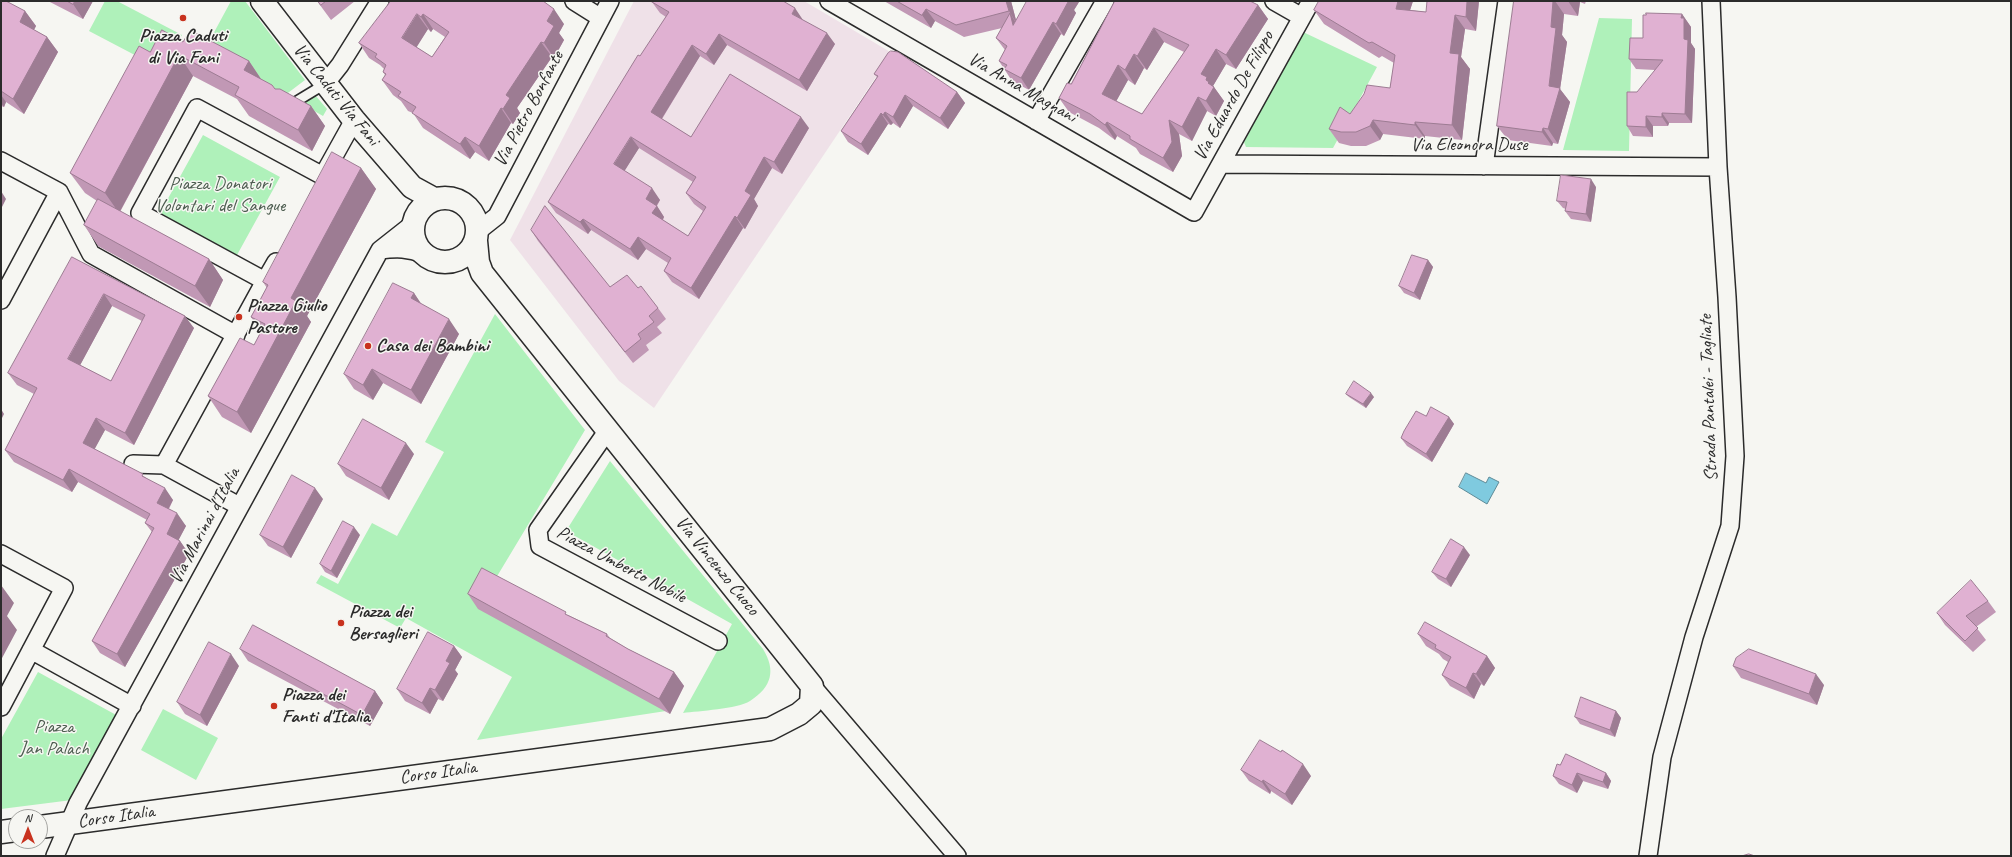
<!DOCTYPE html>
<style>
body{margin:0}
#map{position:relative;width:2012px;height:857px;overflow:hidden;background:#f6f6f2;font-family:Caveat,sans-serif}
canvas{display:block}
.frame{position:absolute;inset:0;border:2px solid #2b2b2b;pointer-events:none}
.north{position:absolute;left:8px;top:809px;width:40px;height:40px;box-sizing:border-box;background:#f6f6f2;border:1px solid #a5a5a2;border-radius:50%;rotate:0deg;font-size:11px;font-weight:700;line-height:16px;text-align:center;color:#2b2b2b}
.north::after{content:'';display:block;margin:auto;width:14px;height:18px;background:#c8321e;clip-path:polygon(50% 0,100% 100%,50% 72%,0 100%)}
</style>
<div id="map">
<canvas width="2012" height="857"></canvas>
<div class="frame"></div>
<div class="north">N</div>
</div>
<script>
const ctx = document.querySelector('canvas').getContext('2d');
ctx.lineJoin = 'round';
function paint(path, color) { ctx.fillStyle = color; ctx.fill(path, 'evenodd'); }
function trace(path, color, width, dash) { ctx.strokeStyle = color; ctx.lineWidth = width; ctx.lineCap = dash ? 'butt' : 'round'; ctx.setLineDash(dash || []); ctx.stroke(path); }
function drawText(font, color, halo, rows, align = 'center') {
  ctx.font = font + ' Caveat,sans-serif'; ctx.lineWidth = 3; ctx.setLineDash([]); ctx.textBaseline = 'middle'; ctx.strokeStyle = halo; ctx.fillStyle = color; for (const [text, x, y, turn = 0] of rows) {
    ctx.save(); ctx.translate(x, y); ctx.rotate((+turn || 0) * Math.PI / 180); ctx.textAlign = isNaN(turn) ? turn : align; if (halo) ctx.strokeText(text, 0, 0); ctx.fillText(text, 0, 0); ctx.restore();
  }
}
paint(new Path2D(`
 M634,1H804L892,53L654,408L619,381L510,240Z`), '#efe1e8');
paint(new Path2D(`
 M105,1H117L182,35L165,66L150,63L89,31Z
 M231,1H245L305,80L280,99L205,49Z
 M1599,18L1632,19L1629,151L1563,150Z
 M1303,32L1377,67L1333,148L1246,147L1244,142Z
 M315,95L327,109L323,116L302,104Z
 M203,135L280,177L237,255L160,213Z
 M495,314L585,430L493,583L666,711L477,740L512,677L406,618L400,628L316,583L321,575L338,584L372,523L397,536L444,452L425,442Z
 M610,461L763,649C776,670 772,687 750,701C737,709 699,711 683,713L732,624L566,531Z
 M38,672L118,716L72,800L1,809V739Z
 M163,709L218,738L196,780L141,750Z`), '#aff1ba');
const water = new Path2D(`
 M1466,473L1486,483L1489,477L1499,482L1487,504L1459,487Z`);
paint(water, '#7fcadf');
trace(water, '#5d8a97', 1);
const lane = new Path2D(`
 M292,104L325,84`);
const street = new Path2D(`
 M574,1L601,18
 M829,1L1194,212L1311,1
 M1274,1L1302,17
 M325,84L340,65L380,1
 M1036,121L1105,1
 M1,161L59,192
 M1221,164L1718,167
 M1484,166L1507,1
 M324,174L354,120
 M59,192L91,254L236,335
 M478,231L497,216L610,1
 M380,250C397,248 408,248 424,254
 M276,262L265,281L140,213L197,108L323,176
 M1,300L59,192
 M608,430L538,530L540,546L718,641
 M133,464L164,465L239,506
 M164,465L265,281
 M1,554L64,588L1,707
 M31,650L132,706
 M812,686L957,856
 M55,856L78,803L380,250L413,224
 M1648,856L1662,757L1694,637L1730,526L1735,456L1727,297L1718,167L1711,1`);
const secondary = new Path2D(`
 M262,1L354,120L412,187L434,199
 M413 230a32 32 0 1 1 64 0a32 32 0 1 1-64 0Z
 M40,827L770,729L799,714L811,704L812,686L482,273L478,262L476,241
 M1,832L16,830`);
trace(lane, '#2b2b2b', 12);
trace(street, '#2b2b2b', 20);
trace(secondary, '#2b2b2b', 25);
trace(lane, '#f6f6f2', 9);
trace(street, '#f6f6f2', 17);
trace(secondary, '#f6f6f2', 22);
paint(new Path2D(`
 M1,1L25,11L36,26L34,30L47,37L58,52L24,114L6,102L4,107L1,106Z
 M48,1H93L83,19Z
 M317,1H355L331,20Z
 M391,1L564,24L559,33L564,40L554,58L552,57L517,108L520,113L513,124L511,123L489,161L475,152L470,159L423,128L413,113L408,111L401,101L393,95L382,80L385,75L383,72L384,69L380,65L369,58L359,43ZM428,29L431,32L433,29L445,37L432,57L416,47Z
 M884,1H1011L1016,20L1079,2L1074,10L1076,13L1064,36L1061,34L1029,90L1012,81L999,61L1005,50L996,38L1002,28L964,37L935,21L931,28Z
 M1115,1L1258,5L1268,19L1236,69L1226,64L1213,86L1224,101L1216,116L1207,111L1192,141L1179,134L1182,156L1173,172L1140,154L1136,148L1117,136L1115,140L1099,128L1069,112L1059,98L1071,84ZM1164,42L1184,52L1142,114L1116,101L1128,80L1135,85L1144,68L1147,70Z
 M1319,1H1413L1410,10L1426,12L1479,1L1476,31L1465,29L1461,57L1470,69L1462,140L1425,136V139L1383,134L1380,140L1366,146H1351L1339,143L1329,129L1350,114L1390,88L1394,63L1382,56L1379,58L1324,24L1314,10Z
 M1514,1H1586L1585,4L1580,2L1578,16L1564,14L1562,35L1567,42L1560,89L1570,102L1558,144L1553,143L1552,146L1508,140L1497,126Z
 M652,2L803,20L835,44L807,91L727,45L714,65L700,56L662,119L691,137L809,128L782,174L772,168L754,199L758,206L745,229L743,228L699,299L672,282L664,271L668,263L646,249L638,260L591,230L588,234L556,213L548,202L666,17L660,13ZM639,148L693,182L686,193L694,204L703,211L688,236L663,220L664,217L657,206L660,200L624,171Z
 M1682,14L1691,27V43L1695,49L1692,123H1669L1668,126H1653V137L1633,136L1627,126L1655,70L1636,69L1629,59L1643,38Z
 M183,42L249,61L261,79L275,89L311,106L325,126L312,151L249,116L237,99L193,76L120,212L209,259L223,280L210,307L98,246L84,225L97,201L85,193L70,173L150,52Z
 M874,74L957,92L965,103L948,129L913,106L900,128L893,123L891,125L888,124L868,155L848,142L841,131L877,77Z
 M361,168L376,189L307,316L311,322L251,433L222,417L208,396L254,345L261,331L251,317L267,288L263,282Z
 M1596,187L1591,222L1571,219L1565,211L1566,209L1563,208L1557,201Z
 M531,230L610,287L638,288L658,308L666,319L657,327L662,333L646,345L649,350L633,363L538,241Z
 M72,257L194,328L134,445L105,430L94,449L145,477L173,500L169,509L186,526L178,540L180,541L189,554L125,667L100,653L92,641L152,532L145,523L147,520L78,482L72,492L14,462L5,450L34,394L17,385L8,373ZM112,306L142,321L111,381L80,365Z
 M1428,260L1433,267L1420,300L1404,293L1399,286Z
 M414,293L421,304L459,334L421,404L383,383L373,400L354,389L344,374Z
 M1346,394L1374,397L1366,408L1349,397Z
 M1426,416L1449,417L1454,424L1432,462L1407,446L1401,438Z
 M414,454L389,500L346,476L338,464Z
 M323,499L291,558L268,546L260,535Z
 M360,535L337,578L325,572L320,564Z
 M1470,555L1451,587L1438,579L1432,572Z
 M468,594L568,615L607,634L610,638L628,649L674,672L684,686L670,714L478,609Z
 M1988,601L1996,612L1976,627L1986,640L1973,652L1945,625L1937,613Z
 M1418,634L1487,656L1495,668L1484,686L1481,684L1474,699L1450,686L1442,675L1448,662L1443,659L1439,654L1426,646Z
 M454,646L462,657L455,670L458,674L443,701L438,699L430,714L405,701L397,689Z
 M240,649L375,691L383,703L370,726L248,661Z
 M239,666L207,726L185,714L177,702Z
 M1733,666L1824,685L1817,705L1741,678Z
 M1616,711L1621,718L1615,737L1580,724L1575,717Z
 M1560,765L1606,773L1611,781L1608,789L1583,781L1577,793L1559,784L1553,776Z
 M1241,770L1311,776L1292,805L1271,791L1270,794L1249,781Z`), '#c198b5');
paint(new Path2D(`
 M75,1H93L83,19L73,4Z
 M1006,1H1011L1017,24L1009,11Z
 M1066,1H1078L1079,2L1074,10L1076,13L1064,36L1056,24Z
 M1398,1H1413L1406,23L1396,9Z
 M1467,1H1479L1476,31L1466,17Z
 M1553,1H1555L1564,14L1562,35L1567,42L1560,89L1570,102L1558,144L1548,129L1551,27Z
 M1568,1H1579L1580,2L1578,16Z
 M1258,5L1268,19L1236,69L1226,55Z
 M795,8L803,20L792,14Z
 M554,9L564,24L559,33L564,40L554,58L544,43L547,21Z
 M926,9L935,21L931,28L922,15Z
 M25,11L36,26L30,37L20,22Z
 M1010,13L1017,25H1013Z
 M417,14L428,29L413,53L402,38Z
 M423,14L433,29L431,32L421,17Z
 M1682,14L1691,27V43L1695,49L1692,123L1685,114L1684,39L1681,18Z
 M1455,15L1465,29L1461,57L1470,69L1462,140L1452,125L1450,53Z
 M1053,22L1061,34L1029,90L1021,78Z
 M1154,28L1164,42L1147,70L1137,56Z
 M827,33L835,44L807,91L799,80Z
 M719,34L727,45L714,65L706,54Z
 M47,37L58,52L24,114L13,99Z
 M541,42L552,57L517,108L520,113L513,124L503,109L506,95Z
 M692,45L700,56L659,123L651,112Z
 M1216,49L1226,64L1213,86L1214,87L1224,101L1216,116L1206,101L1201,74Z
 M1134,54L1144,68L1135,85L1125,70Z
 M179,55L193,76L119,213L105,193Z
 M249,61L263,82L244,70Z
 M1118,65L1128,80L1112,109L1102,94Z
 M957,92L965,103L948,129L940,118Z
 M1,95L6,102L4,107L1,103Z
 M905,95L913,106L900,128L893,117Z
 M1198,97L1207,111L1192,141L1182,127Z
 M311,106L325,126L312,151L298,130Z
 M501,108L511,123L489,161L479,146Z
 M885,112L893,123L891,125L883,115Z
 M881,113L888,124L868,155L861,144Z
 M1662,113L1669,123L1668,126L1662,117Z
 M1646,116L1653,126V137L1646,127Z
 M801,117L809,128L782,174L774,162Z
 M1169,120L1179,134L1182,156L1173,172L1163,158Z
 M1373,120L1383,134L1380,140L1370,126Z
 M1107,122L1117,136L1115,140L1105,125Z
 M1415,122L1425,136V139L1415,125Z
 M1543,128L1553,143L1552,146L1542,132Z
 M465,137L475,152L470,159L460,144Z
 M631,137L639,148L622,175L614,164Z
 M764,157L772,168L754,199L758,206L745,229L737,218L745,191Z
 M361,168L376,189L307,316L311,322L251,433L237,412L291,298Z
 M1591,179L1596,187L1591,222L1586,214Z
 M652,188L660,200L656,206H657L664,217L660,224L652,213L646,199Z
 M1,191L6,199L1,209Z
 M735,216L743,228L699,299L691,288Z
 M583,219L591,230L588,234L580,222Z
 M638,237L646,249L638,260L630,249Z
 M209,259L223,280L210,307L195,286Z
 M1428,260L1433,267L1420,300L1414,293Z
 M414,293L424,308L411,298Z
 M104,294L112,306L77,371L68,359Z
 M185,316L194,328L134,445L125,433Z
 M449,319L459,334L421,404L411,390Z
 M372,369L383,383L373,400L363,385Z
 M1371,393L1374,397L1366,408L1363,404Z
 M1,409L4,414L1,420Z
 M1449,417L1454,424L1432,462L1426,454Z
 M96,418L105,430L91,456L83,443Z
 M406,443L414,454L389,500L381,488Z
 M69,469L78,482L72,492L63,480Z
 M165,488L173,500L165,515L157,503Z
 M315,488L323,499L291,558L283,547Z
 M177,513L186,526L175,547L167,534Z
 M354,527L360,535L337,578L331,571Z
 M180,541L189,554L125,667L117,654Z
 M1464,547L1470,555L1451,587L1446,579Z
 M1,585L14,603L7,616L17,630L1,660Z
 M454,646L462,657L455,670L458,674L443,701L435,690L446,661Z
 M231,654L239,666L207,726L200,715Z
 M1487,656L1495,668L1484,686L1476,674Z
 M674,672L684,686L670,714L659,699Z
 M1473,673L1481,684L1474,699L1466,688Z
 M1816,674L1824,685L1817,705L1809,694Z
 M430,688L438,699L430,714L422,703Z
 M375,691L383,703L370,726L362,715Z
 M1616,711L1621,718L1615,737L1610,730Z
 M1303,764L1311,776L1292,805L1285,794Z
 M1577,773L1583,781L1577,793L1572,785Z
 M1606,773L1611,781L1608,789L1603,782Z
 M1263,780L1271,791L1270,794L1262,782Z`), '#9d7c93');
const building = new Path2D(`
 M1,1H6L25,11L20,22L47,37L13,99L1,91Z
 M67,1H75L73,4Z
 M318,1H326L321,5Z
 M391,1H543L554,9L547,21L554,26L544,43L541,42L506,95L510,98L503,109L501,108L479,146L465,137L460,144L412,113L416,107L398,96L401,92L382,80L386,74L383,72L386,65L375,57L377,54L359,43ZM417,14L421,17L423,14L449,32L432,57L402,38Z
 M653,1H783L795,8L792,14L827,33L799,80L719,34L706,54L692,45L651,112L691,137L730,74L801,117L774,162L764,157L745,191L751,195L737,218L735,216L691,288L664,271L671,258L638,237L630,249L583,219L580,222L548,202L638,55L640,56L669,12L652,2ZM631,137L696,177L686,193L706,207L688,236L652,213L657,206L646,199L652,188L614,164Z
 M897,1H1006L1009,11L956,25L926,9L922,15Z
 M1027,1H1067L1068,2L1056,24L1053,22L1021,78L1004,69L1007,65L999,61L1007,46L996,38L1010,13L1013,25Z
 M1115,1H1250L1258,5L1226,55L1216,49L1201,74L1207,77L1206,80L1209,82L1208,83L1214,87L1206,101L1198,97L1182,127L1169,120L1172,142L1163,158L1130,139V136L1107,122L1105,125L1090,114L1059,98L1067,83L1071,84ZM1154,28L1189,45L1142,114L1102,94L1118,65L1125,70L1134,54L1137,56Z
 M1319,1H1398L1396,9L1426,12L1427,1H1467L1466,17L1455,15L1450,53L1459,54L1452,125L1415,122V125L1373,120L1370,126L1356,132H1341L1329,129L1340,107L1350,114L1364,94L1367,85L1390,88L1395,55L1372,42L1369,43L1314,10Z
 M1514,1H1553L1551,27L1556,28L1549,86L1560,88L1548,129L1543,128L1542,132L1497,126Z
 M1646,13L1682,14L1681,18H1684V39L1688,40L1685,114L1662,113V117L1646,116V127L1627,126V92H1637L1663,60L1629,59L1630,38H1643V15H1646Z
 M162,30L183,42L190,30L249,61L244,70L272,85L275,89H280L311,106L298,130L235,95L239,87L179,55L105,193L70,173L139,46L150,52Z
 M891,51L898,52L957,92L940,118L905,95L893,117L885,112L883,115L881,113L861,144L841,131L878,76L874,74L888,53Z
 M332,152L361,168L291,298L296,301L237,412L208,396L240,338L254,345L265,324L251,317L268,285L263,282Z
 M1561,175L1591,179L1586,214L1565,211L1567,202L1557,201Z
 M98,199L209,259L195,286L84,225Z
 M545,206L610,287L627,275L638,288L641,286L658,308L649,316L654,322L638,334L641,339L625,352L531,230Z
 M1412,255L1428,260L1414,293L1399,286Z
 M72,257L185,316L125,433L96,418L83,443L143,474L142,476L165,488L157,503L177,513L167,534L180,541L117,654L92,641L154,528L145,523L150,514L69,469L63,480L5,450L37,388L8,373ZM104,294L145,315L111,381L68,359Z
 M393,283L414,293L411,298L449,319L411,390L372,369L363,385L344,374Z
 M1354,381L1371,393L1363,404L1346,394Z
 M1431,407L1449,417L1426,454L1401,438L1404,431L1416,411L1426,416Z
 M363,419L406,443L381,488L338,464Z
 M292,475L315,488L283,547L260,535Z
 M343,521L354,527L331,571L320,564Z
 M1451,539L1464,547L1446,579L1432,572Z
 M482,568L566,612L565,614L607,634L606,636L628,649L674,672L659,699L468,594Z
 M1971,580L1988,601L1966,616L1978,628L1965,641L1937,613Z
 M1425,622L1487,656L1476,674L1473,673L1466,688L1442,675L1451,657L1435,648L1436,645L1418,634Z
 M253,625L375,691L362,715L240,649Z
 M428,632L454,646L446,661L450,663L435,690L430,688L422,703L397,689Z
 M209,642L231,654L200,715L177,702Z
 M1749,649L1816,674L1809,694L1733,666L1736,658Z
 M1581,697L1616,711L1610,730L1575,717Z
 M1260,740L1281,752L1282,750L1303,764L1285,794L1263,780L1262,782L1241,770Z
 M1566,754L1606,773L1603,782L1577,773L1572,785L1553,776L1557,764L1560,765Z
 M1749,854L1755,856H1742Z`);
paint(building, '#e0b1d2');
trace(building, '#9d7c93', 1);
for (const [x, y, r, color] of [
 [183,18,4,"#c8321e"],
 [239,317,4,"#c8321e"],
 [368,346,4,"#c8321e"],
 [341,623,4,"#c8321e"],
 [274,706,4,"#c8321e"]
]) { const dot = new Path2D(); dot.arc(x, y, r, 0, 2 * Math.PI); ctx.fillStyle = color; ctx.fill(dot); trace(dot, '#f6f6f2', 1.5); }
drawText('bold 19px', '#2b2b2b', '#f6f6f2', [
 ["Piazza Caduti",183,36,"center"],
 ["di Via Fani",183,58,"center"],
 ["Piazza Giulio",247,306],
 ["Pastore",247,328],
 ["Casa dei Bambini",376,346],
 ["Piazza dei",349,612],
 ["Bersaglieri",349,634],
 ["Piazza dei",282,695],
 ["Fanti d'Italia",282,717]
], 'left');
drawText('19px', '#2b2b2b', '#f6f6f2', [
 ["Via Anna Magnani",1022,88,30],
 ["Via Caduti Via Fani",336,95,51],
 ["Via Eduardo De Filippo",1234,96,-61],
 ["Via Pietro Bonfante",529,109,-62],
 ["Via Eleonora Duse",1469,145],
 ["Strada Pantalei - Tagliate",1709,398,-92],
 ["Via Marinai d'Italia",205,526,-62],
 ["Piazza Umberto Nobile",621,565,28],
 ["Via Vincenzo Cuoco",717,566,51],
 ["Corso Italia",438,773,-8],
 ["Corso Italia",116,817,-8]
]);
drawText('19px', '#4c5c4f', '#f6f6f2', [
 ["Piazza Donatori",220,184],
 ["Volontari del Sangue",220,206],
 ["Piazza",54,727],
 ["Jan Palach",54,749]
]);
</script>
